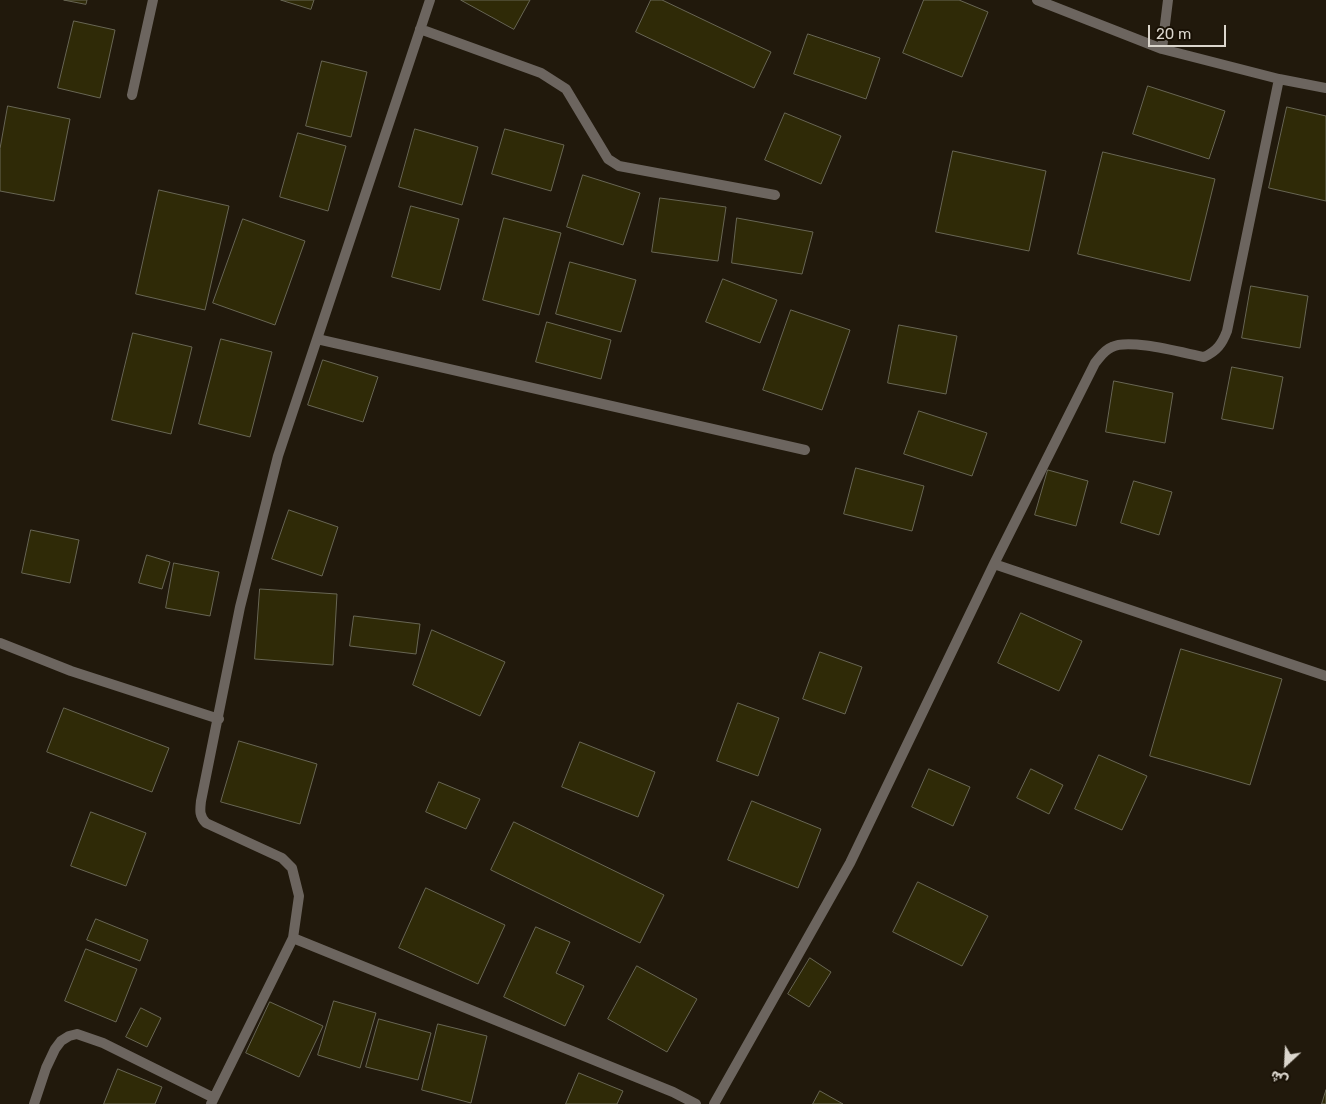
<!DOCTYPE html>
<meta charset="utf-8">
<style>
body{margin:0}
#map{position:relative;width:1326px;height:1104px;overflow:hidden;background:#21190c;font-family:Rubik,"Noto Sans Arabic",sans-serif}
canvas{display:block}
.north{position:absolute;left:1261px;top:1039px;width:50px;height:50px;-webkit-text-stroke:4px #181004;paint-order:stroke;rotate:205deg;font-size:14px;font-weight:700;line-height:20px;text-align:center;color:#dbd6cd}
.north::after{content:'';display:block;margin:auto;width:18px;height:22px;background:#dbd6cd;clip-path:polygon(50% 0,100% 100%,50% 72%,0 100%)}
.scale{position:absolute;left:1148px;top:25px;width:78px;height:22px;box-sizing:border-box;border:2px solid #dbd6cd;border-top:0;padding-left:6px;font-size:15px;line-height:18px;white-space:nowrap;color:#dbd6cd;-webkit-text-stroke:4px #181004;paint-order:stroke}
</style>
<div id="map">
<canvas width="1326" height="1104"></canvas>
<div class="north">ش</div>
<div class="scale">20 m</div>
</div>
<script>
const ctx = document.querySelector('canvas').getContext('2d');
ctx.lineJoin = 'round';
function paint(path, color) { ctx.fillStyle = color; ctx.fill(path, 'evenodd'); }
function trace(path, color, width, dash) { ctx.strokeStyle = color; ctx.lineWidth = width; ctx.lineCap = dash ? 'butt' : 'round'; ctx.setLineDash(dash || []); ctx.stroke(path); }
const building = new Path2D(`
 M64,0H87L86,4Z
 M281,0H314L311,9Z
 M461,0H530L514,29Z
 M651,0H662L771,52L754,88L636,32Z
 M924,0H959L988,12L962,77L903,53Z
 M74,21L115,30L100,98L58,88Z
 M808,34L880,58L866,99L794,74Z
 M322,61L367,72L351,137L306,126Z
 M1148,86L1225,111L1209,159L1133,134Z
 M8,106L70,119L54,201L0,191V149Z
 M1287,107L1326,116V201L1269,188Z
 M785,113L841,136L821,184L765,160Z
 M415,129L478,147L462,205L399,187Z
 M505,129L564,145L551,191L492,174Z
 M298,133L346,146L328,211L280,197Z
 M953,151L1046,171L1029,251L936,232Z
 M1103,152L1215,179L1190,281L1078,254Z
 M583,175L640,193L623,245L567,227Z
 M159,190L229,206L205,310L136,294Z
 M660,198L726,207L718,261L652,252Z
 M411,206L459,219L440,290L392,277Z
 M504,218L561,233L539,315L483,300Z
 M737,218L813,232L802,274L732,263Z
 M243,219L305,241L275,325L213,303Z
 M570,262L636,280L621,332L556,314Z
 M723,279L777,300L760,343L706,322Z
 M1251,286L1308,296L1300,348L1242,338Z
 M791,310L850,330L822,410L763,390Z
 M547,322L611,340L601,379L536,362Z
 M899,325L957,336L946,394L888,383Z
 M133,333L192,347L171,434L112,420Z
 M221,339L272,352L250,437L199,424Z
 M323,360L378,377L363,422L308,405Z
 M1232,367L1283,377L1273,429L1222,419Z
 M1114,381L1173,393L1165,443L1106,432Z
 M919,411L987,433L972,476L904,454Z
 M856,468L924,486L912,531L844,514Z
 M1048,470L1088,481L1076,526L1035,515Z
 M1134,481L1172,492L1159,535L1121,523Z
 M289,510L338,527L322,576L272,559Z
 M31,530L79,540L70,583L22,573Z
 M147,555L170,562L162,589L139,583Z
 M174,563L219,572L210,616L166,608Z
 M260,589L337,594L333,665L255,659Z
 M1021,613L1082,641L1059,691L998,663Z
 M354,616L420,624L416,654L350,646Z
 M432,630L505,662L480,716L413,685Z
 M1181,649L1282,679L1250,785L1150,756Z
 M820,652L862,667L845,714L803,699Z
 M738,703L779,718L758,776L717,761Z
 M64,708L169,748L152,792L47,752Z
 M239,741L317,764L300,824L221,802Z
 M580,742L655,772L638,817L562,787Z
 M1099,755L1147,776L1122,830L1075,809Z
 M929,769L970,787L953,826L912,807Z
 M1031,769L1063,785L1049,814L1017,798Z
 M439,782L480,799L466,829L426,812Z
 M752,801L821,829L798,888L728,860Z
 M91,812L146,833L126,886L71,866Z
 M514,822L664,895L640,943L491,870Z
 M918,882L988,916L962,966L893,932Z
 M426,888L505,925L478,984L399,948Z
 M96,919L148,940L140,961L87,940Z
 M536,927L570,942L556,973L584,986L565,1026L504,997Z
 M86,949L137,969L116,1022L65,1001Z
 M810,958L831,972L809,1007L788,994Z
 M637,966L697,999L667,1052L608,1019Z
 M334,1001L376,1013L360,1068L318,1055Z
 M270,1002L323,1026L299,1077L246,1053Z
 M141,1008L161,1018L147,1047L126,1037Z
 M379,1019L431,1033L418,1080L366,1067Z
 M438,1024L487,1036L471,1103L422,1090Z
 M118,1069L162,1087L155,1104H104Z
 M579,1073L623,1091L617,1104H566Z
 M1326,1090V1104H1322Z
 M820,1091L843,1104H813Z`);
paint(building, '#2f2a07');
trace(building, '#686654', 1);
trace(new Path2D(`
 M1037,0L1162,49L1279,79L1326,88
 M420,29L541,73L566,89L608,159L619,166L775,195
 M1162,49L1168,0
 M132,95L153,0
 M317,339L805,450
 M994,564L1326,676
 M0,643L71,671L219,719
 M293,938L673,1092L696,1104
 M34,1104L46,1068L55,1049L61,1041L69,1036L77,1034L103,1043L214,1098
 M211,1104L293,938L299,896L292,868L282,858L206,823C199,816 200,810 201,801L240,607L278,456L430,0
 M714,1104L850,863L994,564L1095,363C1100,357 1104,350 1112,347C1129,338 1183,353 1204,357C1217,351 1222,344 1227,331L1279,79`), '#6c655f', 10);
</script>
